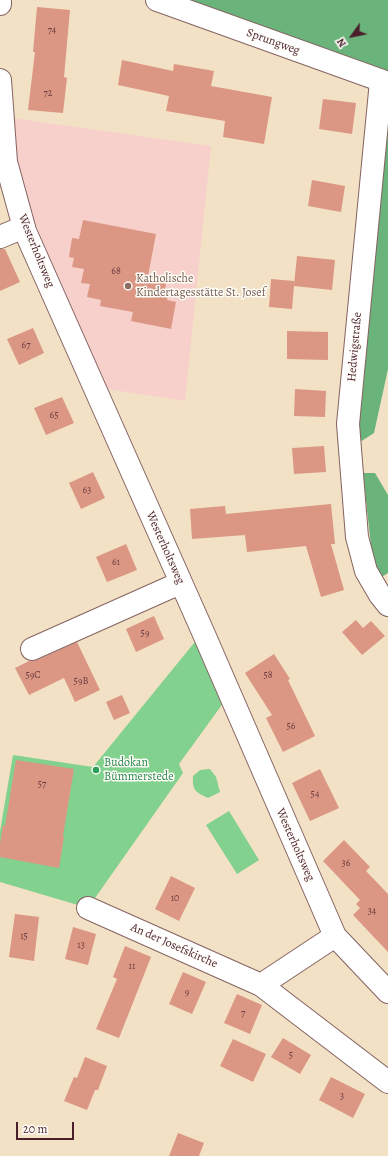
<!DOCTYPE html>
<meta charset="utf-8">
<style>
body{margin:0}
#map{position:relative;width:388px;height:1156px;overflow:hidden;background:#f2e1c4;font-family:Alegreya,serif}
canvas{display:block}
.north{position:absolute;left:332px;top:16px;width:40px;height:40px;-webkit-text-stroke:3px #fdfcf7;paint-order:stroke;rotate:237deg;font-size:11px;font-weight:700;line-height:16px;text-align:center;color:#4a1f2b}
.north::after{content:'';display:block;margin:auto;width:14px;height:18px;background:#4a1f2b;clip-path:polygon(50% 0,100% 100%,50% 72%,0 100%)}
.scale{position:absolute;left:16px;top:1122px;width:58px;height:18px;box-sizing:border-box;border:2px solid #4a1f2b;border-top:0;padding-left:5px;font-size:12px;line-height:14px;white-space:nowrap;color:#4a1f2b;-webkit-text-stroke:3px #fdfcf7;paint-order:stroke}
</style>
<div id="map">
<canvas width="388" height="1156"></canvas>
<div class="north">N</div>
<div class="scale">20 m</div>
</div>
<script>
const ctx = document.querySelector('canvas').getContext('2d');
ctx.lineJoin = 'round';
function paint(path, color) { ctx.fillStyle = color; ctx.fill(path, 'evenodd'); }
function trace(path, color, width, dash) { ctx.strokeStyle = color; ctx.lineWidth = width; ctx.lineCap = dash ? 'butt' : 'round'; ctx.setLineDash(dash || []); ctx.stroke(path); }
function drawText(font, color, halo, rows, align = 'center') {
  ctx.font = font + ' Alegreya,serif'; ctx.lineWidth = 3; ctx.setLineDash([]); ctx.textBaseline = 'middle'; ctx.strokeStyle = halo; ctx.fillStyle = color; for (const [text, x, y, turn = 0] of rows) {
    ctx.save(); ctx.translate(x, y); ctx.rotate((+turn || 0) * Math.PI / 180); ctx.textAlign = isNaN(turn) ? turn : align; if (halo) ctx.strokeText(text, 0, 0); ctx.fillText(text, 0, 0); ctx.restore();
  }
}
paint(new Path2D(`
 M12,118L211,146L185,401L101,388L19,183Z`), '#f7d0cb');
paint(new Path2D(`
 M203,632L229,695L179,764L183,773L88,908L0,882V831L13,755L93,767Z
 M210,769L216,777L220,792L208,798C196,792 192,791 193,776L200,770Z
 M229,811L259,860L237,874L206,825Z`), '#83d18f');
paint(new Path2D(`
 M180,0H388V77Z
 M388,98V369L374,433L360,442L356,405Z
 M363,473H375L388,495V573L380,578L372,555Z`), '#6ab37a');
paint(new Path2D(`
 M37,7L70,10L64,77L67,78L63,113L28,110L35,52H33Z
 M122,60L173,71L174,64L214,71L211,86L272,97L264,144L223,137L225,121L166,111L169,96L118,85Z
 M323,99L356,103L352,134L319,129Z
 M312,180L345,186L341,212L308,206Z
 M83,220L156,234L148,276L167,279L164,294L168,295L167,300L176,302L171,329L131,321L133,312L100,306L101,300L87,297L90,284L81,283L84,269L72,267L74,258L69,257L72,238L79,239Z
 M0,249H5L20,282L0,291Z
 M297,256L335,260L332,290L294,286L292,309L269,307L271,279L294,281V285Z
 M33,328L44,353L19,365L7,339Z
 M287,331L328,332V360L287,359Z
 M295,389L326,391L325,417L294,416Z
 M62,397L74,423L46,435L34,408Z
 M324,446L326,472L294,474L292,448Z
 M93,472L105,498L81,509L69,483Z
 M331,504L335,544H331L344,590L321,597L306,546L247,552L245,535L192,539L190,509L225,506L226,514Z
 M126,544L137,570L107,582L96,557Z
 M154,616L164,639L136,652L126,629Z
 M356,620L363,628L371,621L385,636L362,655L342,632Z
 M77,642L100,690L75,702L64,678L29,695L15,668L29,661L37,660Z
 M274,654L290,679L288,680L315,736L283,752L266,718L272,715L245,673Z
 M122,695L130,713L114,720L106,702Z
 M16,760L74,769L63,836L64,837L59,868L0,857V844L3,825L5,826Z
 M320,769L339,808L310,821L292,783Z
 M344,840L370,867L366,871L388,894V952L353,915L360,908L356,904L360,900L323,861Z
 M171,876L195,888L179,921L155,909Z
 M15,914L39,917L34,961L9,957Z
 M73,927L96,934L88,965L65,959Z
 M125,946L151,957L119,1038L96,1029L117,979L113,977Z
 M183,972L206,982L192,1014L169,1004Z
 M237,994L262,1005L250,1034L224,1023Z
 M283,1038L311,1055L300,1074L271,1057Z
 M233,1039L266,1054L253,1082L220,1066Z
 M85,1057L107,1066L98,1090H95L87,1110L64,1101L74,1077L77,1078Z
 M331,1077L365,1094L353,1118L319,1100Z
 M178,1133L204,1143L199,1156H169Z`), '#db9783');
const minor = new Path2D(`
 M157,0L388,83
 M0,4V0
 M0,80L6,162L25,231L203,632L335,936L388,992
 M381,81L348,424L357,537L366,571L380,595L388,605
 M0,237L24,227
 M32,649L180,583
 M88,908L261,985
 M335,936L261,985L388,1082`);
trace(minor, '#856361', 24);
trace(minor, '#fff', 22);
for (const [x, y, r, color] of [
 [128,286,4,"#8d6e63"],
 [96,770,4,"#2e9e5b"]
]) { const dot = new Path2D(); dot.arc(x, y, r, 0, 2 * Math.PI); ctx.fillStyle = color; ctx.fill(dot); trace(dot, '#fdfcf7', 1.5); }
drawText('10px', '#6e3d41', null, [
 ["74",52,31],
 ["72",48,94],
 ["68",116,272],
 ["67",26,346],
 ["65",54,416],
 ["63",87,491],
 ["61",116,563],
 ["59",145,634],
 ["59C",33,676],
 ["58",268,676],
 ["59B",81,682],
 ["56",291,727],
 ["57",42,785],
 ["54",315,795],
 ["36",346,864],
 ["10",175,899],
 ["34",372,912],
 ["15",24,937],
 ["13",81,946],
 ["11",132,967],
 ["9",187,993],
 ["7",243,1014],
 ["5",291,1056],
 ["3",342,1097]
]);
drawText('12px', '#4a1f2b', '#fdfcf7', [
 ["Sprungweg",273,42,20],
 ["Westerholtsweg",36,251,68],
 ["Hedwigstraße",355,347,-85],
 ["Westerholtsweg",165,548,66],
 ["Westerholtsweg",295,845,66],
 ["An der Josefskirche",174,946,24]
]);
drawText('12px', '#785e54', '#fdfcf7', [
 ["Katholische",136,279],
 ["Kindertagesstätte St. Josef",136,293]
], 'left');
drawText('12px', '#27864d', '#fdfcf7', [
 ["Budokan",104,763],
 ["Bümmerstede",104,777]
], 'left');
</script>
